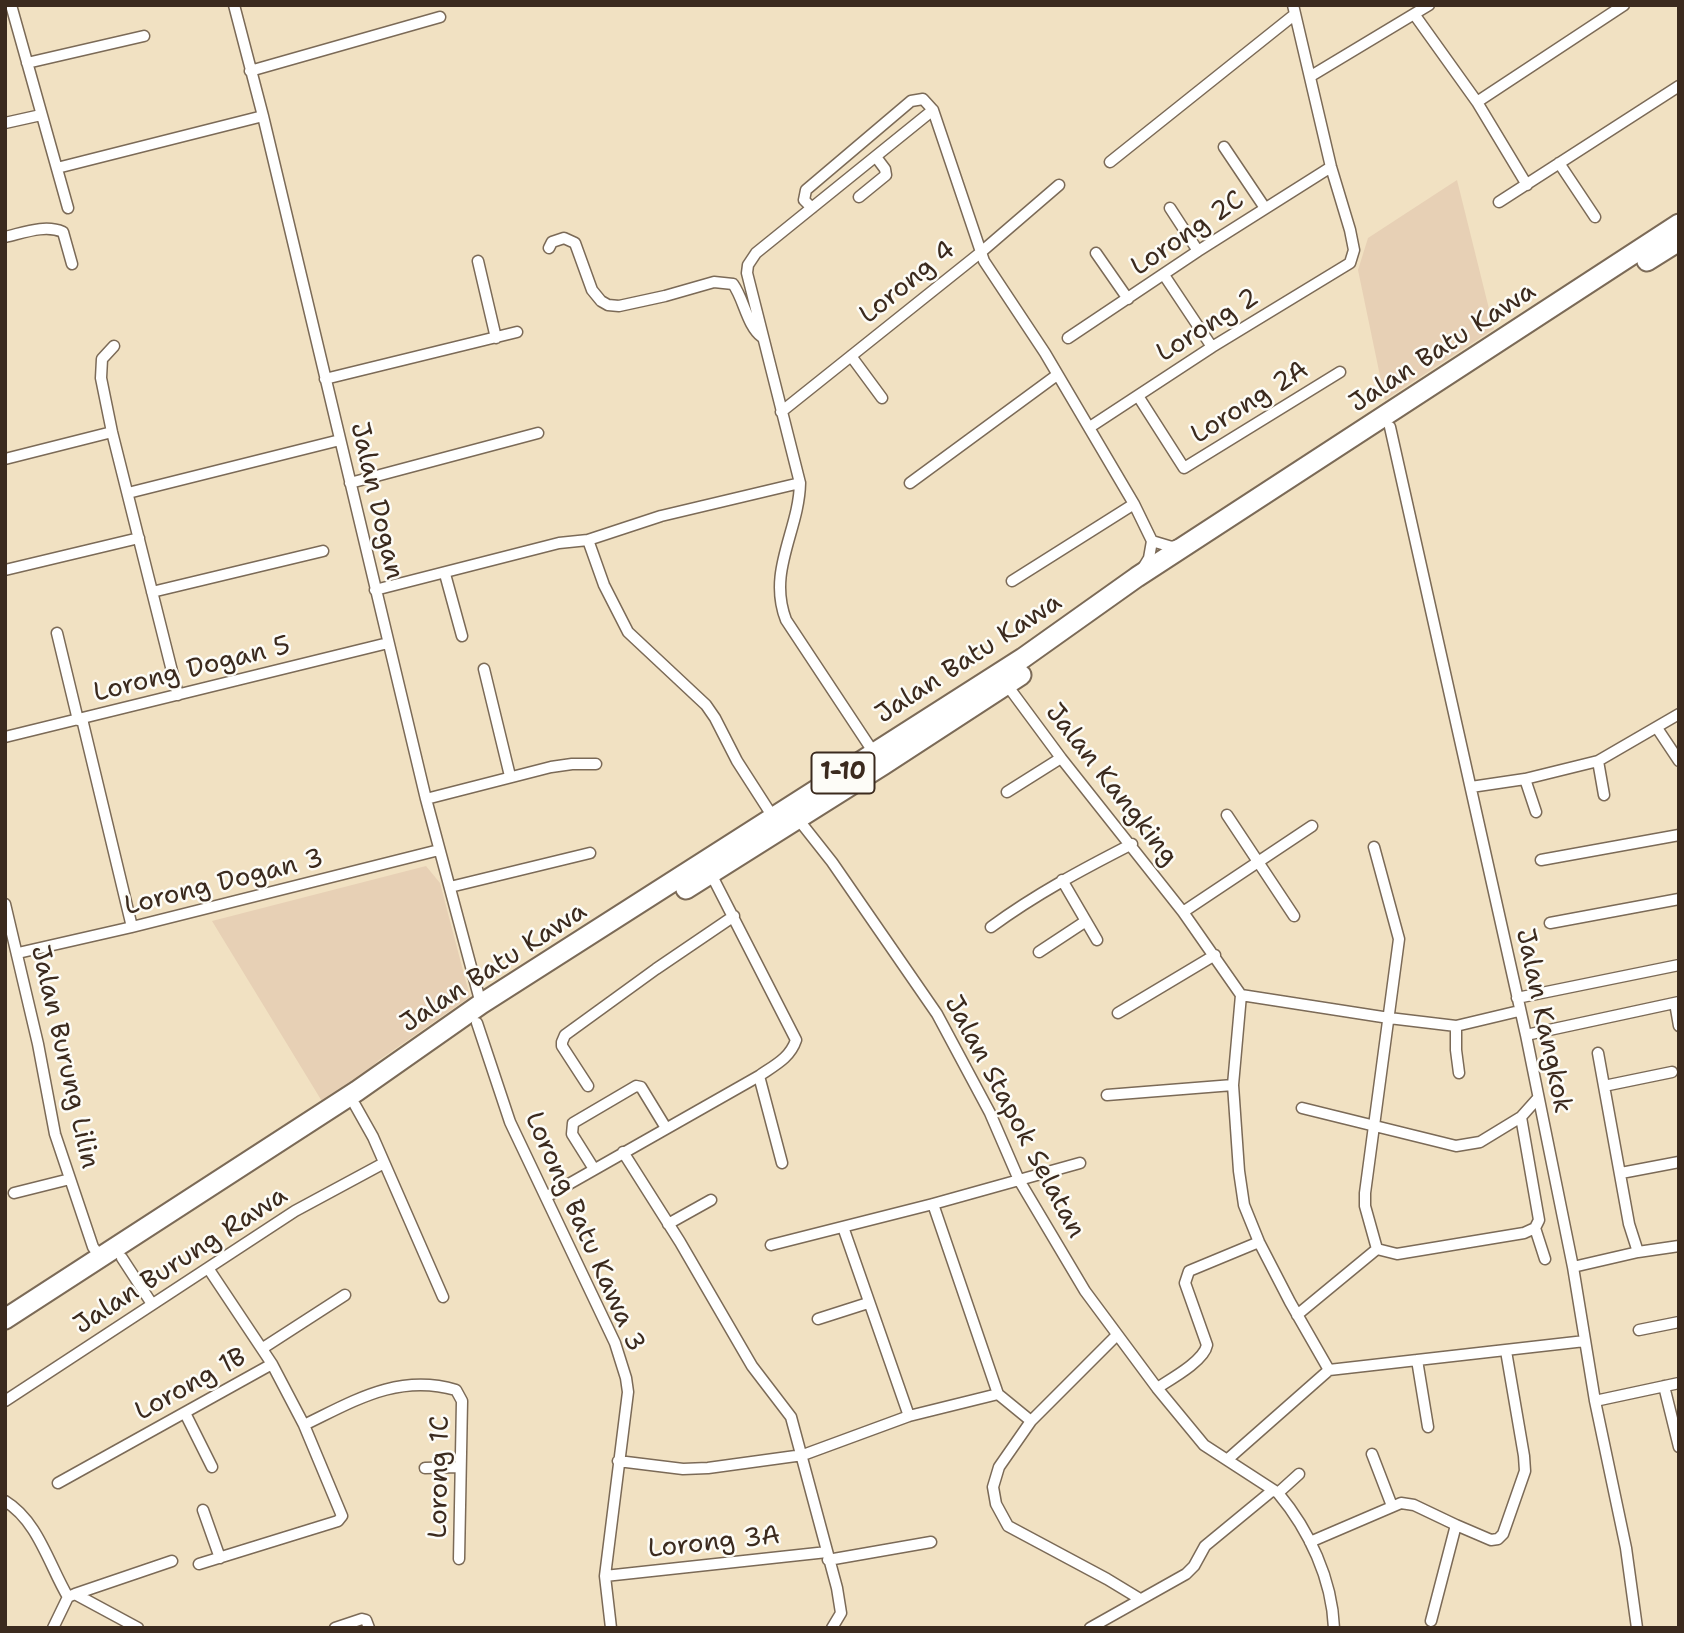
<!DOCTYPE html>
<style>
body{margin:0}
#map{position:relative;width:1684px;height:1633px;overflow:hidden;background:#f1e1c2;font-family:"Shantell Sans",sans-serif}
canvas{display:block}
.frame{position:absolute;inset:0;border:7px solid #3b2a1e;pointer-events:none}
</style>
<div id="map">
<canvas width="1684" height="1633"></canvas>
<div class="frame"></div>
</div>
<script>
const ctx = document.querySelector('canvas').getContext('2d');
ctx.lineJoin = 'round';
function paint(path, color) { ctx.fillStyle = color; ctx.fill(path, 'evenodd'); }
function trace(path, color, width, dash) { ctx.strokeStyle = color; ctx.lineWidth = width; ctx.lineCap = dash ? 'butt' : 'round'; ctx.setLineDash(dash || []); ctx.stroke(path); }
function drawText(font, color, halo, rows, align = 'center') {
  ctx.font = font + ' "Shantell Sans",sans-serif'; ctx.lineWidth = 5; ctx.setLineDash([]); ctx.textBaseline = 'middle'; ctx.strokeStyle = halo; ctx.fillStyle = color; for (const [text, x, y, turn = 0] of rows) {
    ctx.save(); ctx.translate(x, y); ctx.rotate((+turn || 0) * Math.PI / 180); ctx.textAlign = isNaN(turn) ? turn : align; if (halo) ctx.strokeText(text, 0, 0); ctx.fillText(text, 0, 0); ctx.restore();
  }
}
paint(new Path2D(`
 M1457,180L1494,329L1385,400L1358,270L1368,238Z
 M426,866L440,883L470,997L379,1060L358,1081L323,1103L212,921Z`), '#e7d0b5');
const street = new Path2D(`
 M11,5L68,208
 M234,5L263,116L426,799L481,1004
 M1414,14L1477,102L1527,185
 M27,63L144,36
 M250,71L440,17
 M1311,76L1429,5
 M1477,102L1624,5
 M5,123L41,115
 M1224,147L1265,208
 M1110,162L1294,15
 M1559,163L1595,217
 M57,168L263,116
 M859,197L886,175L885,169L876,157
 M1499,202L1679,86
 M812,208L804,200L806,190L911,101L923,99L933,110
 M1170,208L1198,251
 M5,237C23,233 45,224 63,232L72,264
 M549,248L552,242L564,238L575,243L592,290L601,301L608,305L619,306L665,296L714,282L733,284C744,299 747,326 762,337
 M1096,253L1128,299
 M478,261L496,338
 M1164,275L1212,347
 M1068,338L1198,251L1331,167
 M114,346L102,359L101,378L112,432L178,695
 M851,356L882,398
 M325,379L517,332
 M1138,396L1184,468L1340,372
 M781,412L980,253L1059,185
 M1090,427L1212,347L1350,263L1354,250L1350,230L1331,167L1293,5
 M1390,427L1526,1035L1573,1267L1595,1401L1626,1548L1637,1628
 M5,459L112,432
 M350,483L538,433
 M800,483C799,531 767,571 786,620L874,753
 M910,483L1057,375
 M128,493L340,440
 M588,540L661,516L800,483L747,273L748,265L756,253L933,110L984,261L1045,353L1134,504L1152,541L1149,558L1143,568
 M1152,541L1172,547L1178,545
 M5,570L139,538
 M445,574L462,636
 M1012,581L1134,504
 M375,590L559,543L588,540L604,585L628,632L706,705L715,718L737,761L773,817
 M152,592L323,551
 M57,633L78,720
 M484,669L510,776
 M1007,685L1061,758L1183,912L1241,995L1233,1085L1239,1171L1244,1205L1259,1242L1290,1302L1329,1370
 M82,719L132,927
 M1657,728L1679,761
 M5,737L388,643
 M1598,761L1604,795
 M1525,779L1536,812
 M1471,787L1525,779L1598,761L1679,714
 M1007,792L1061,758
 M426,799L551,767L572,764H596
 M1227,815L1294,916
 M798,819L832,862L937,1014L990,1113L1019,1180L1085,1291L1157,1388L1204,1445L1278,1493C1309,1530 1332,1579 1334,1628
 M1374,847L1399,939L1365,1193V1206L1377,1249
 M1541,860L1679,835
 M1062,880L1097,940
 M450,887L590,853
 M5,904L38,1044L55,1134L93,1247L101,1258
 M1183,912L1312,826
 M1550,923L1679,899
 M991,927C1036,894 1083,869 1132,844
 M1039,952L1086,921
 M18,953L132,927L439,850
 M1241,995L1389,1018L1456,1026L1519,1011
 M1517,998L1679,965
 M1675,1003L1679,1026
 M1118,1013L1215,955
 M477,1023L510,1122L615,1343L626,1378L628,1392L605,1576L611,1628
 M1456,1026V1050L1459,1073
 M1526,1035L1679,1002
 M1598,1053L1629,1224L1638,1252
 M759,1076L782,1163
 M588,1086L562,1046V1042L565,1035L656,969L734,916
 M1604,1086L1672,1072
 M1107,1095L1233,1085
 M355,1105L373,1137L443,1297
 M1302,1108L1456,1146L1480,1142L1521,1117L1538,1098
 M623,1152L680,1242L752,1366L791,1417L837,1588L841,1613L832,1628
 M594,1169L572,1134L573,1123L636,1086L641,1087L666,1128
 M1621,1173L1679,1162
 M14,1193L70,1179
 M546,1197L759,1076C775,1065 790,1058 796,1040L711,874
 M933,1204L998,1394
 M668,1224L711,1200
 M843,1227L909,1416
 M1535,1228L1545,1259
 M771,1245L933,1204L1080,1163
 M1377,1249L1397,1254L1524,1233L1535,1228L1539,1220L1521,1117
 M122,1258L152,1304
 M1573,1267L1638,1252L1679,1246
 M1297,1315L1377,1249
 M818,1319L868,1303
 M1639,1330L1679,1322
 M1117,1335L1031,1421L999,1467L993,1487L996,1504L1008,1526L1107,1579L1140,1599
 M263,1348L345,1295
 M1417,1360L1428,1427
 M1329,1370L1585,1341
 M1664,1386L1679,1447
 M1157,1388C1171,1379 1204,1361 1207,1345L1185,1283L1189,1271L1259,1242
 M5,1401L295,1211L384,1163
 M1595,1401L1679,1383
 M185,1413L212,1467
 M304,1425C354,1401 398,1373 456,1390L462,1401L459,1559
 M1372,1454L1392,1506
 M1228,1459L1329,1370
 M618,1461L683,1469L708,1468L803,1455L909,1416L998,1394L1031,1421
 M425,1468L459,1467
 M58,1483L272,1364
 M1278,1493L1299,1474
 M5,1501C38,1521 49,1565 68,1597L75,1594L138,1628
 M203,1510L220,1558
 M1456,1525L1491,1540L1498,1539L1503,1534L1525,1471L1524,1456L1506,1351
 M1310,1542L1401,1503L1414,1505L1456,1525L1431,1621
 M828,1560L931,1542
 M199,1564L338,1521L342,1516L304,1425L272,1364L208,1268
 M605,1576L827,1552
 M75,1594L172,1561
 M53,1628L68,1597
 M335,1628L362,1619L366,1620L369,1628
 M1090,1628L1186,1574L1194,1566L1205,1546L1273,1490`);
const highway = new Path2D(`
 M1647,261L1679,241
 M686,889L883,765L1021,675
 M5,1319L357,1091L481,1004L1023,658L1137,577L1679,224`);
trace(street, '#7b6a57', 13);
trace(highway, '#7b6a57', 23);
trace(street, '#fff', 10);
trace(highway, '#fff', 19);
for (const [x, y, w] of [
 [843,773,63]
]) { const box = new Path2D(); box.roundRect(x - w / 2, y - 20.5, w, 41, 5); ctx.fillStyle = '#fdfcf7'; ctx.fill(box); trace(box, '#3b2a1e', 2); }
drawText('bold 24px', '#3b2a1e', null, [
 ["1-10",843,773]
]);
drawText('26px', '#3b2a1e', '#fdfcf7', [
 ["Lorong 2C",1188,234,-34],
 ["Lorong 4",908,283,-39],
 ["Lorong 2",1208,326,-32],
 ["Jalan Batu Kawa",1443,348,-33],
 ["Lorong 2A",1250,403,-32],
 ["Jalan Dogan",376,501,77],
 ["Jalan Batu Kawa",969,659,-33],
 ["Lorong Dogan 5",192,670,-14],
 ["Jalan Kangking",1111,785,52],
 ["Lorong Dogan 3",224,883,-14],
 ["Jalan Batu Kawa",494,968,-33],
 ["Jalan Kangkok",1543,1021,78],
 ["Jalan Burung Lilin",64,1057,77],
 ["Jalan Stapok Selatan",1014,1117,62],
 ["Lorong Batu Kawa 3",584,1232,66],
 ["Jalan Burung Rawa",181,1261,-33],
 ["Lorong 1B",191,1385,-29],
 ["Lorong 1C",440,1477,-89],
 ["Lorong 3A",714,1543,-6]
]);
</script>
